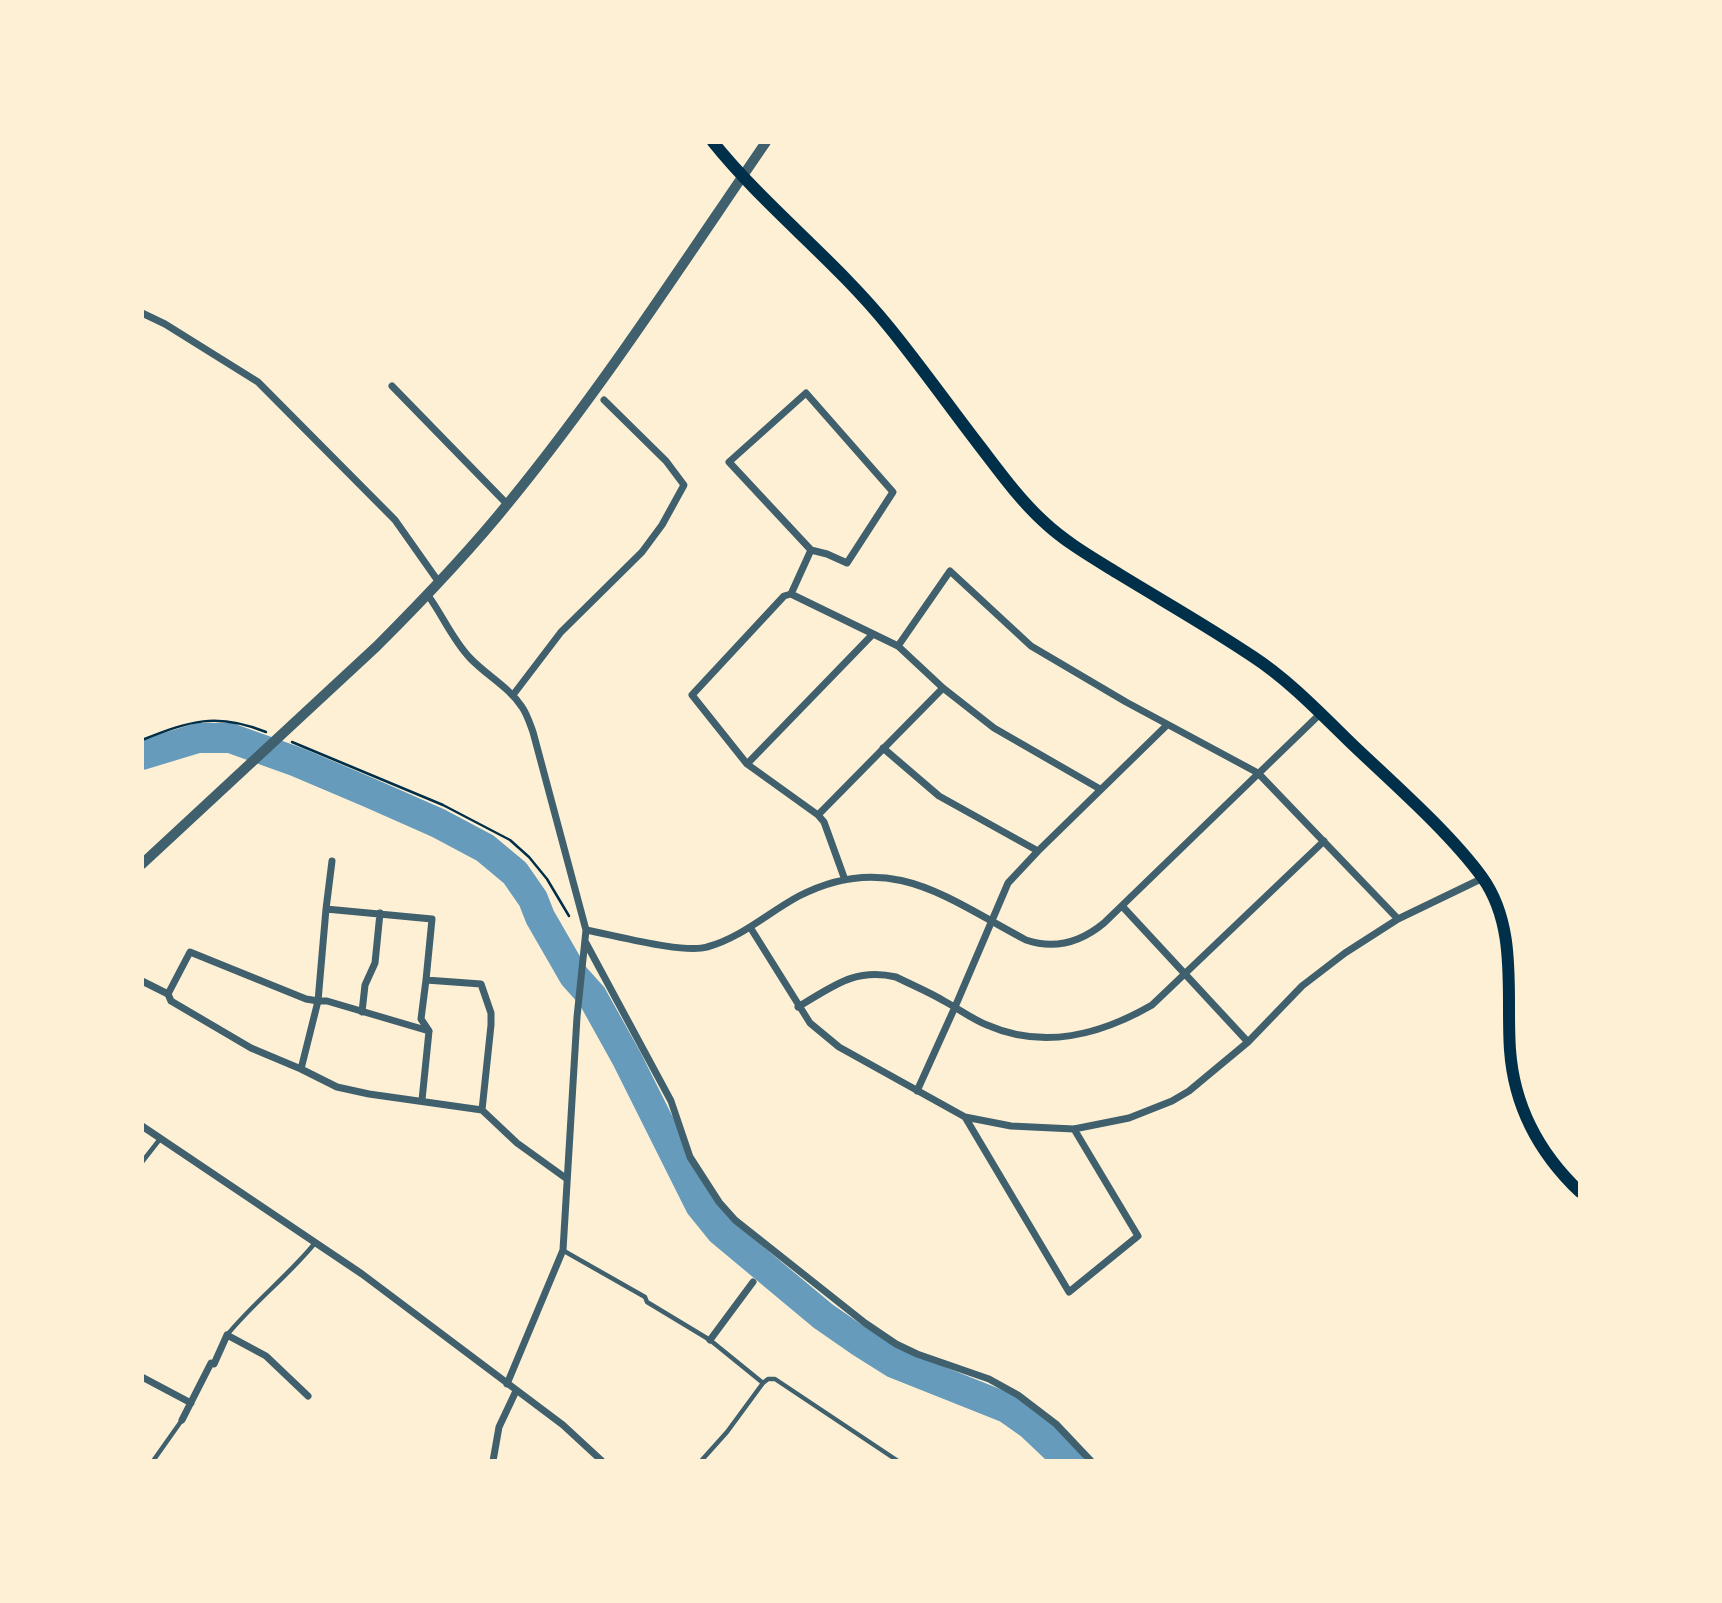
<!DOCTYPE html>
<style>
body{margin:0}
#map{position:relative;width:1722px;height:1603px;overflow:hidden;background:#fdf0d5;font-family:Jost,sans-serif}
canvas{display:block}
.frame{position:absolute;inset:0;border:144px solid #fdf0d5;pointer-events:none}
</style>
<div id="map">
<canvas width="1722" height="1603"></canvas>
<div class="frame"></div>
</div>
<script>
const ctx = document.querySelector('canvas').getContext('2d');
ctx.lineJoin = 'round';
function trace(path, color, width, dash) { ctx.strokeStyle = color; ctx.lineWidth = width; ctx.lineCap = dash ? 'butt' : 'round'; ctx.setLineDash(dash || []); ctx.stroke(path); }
trace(new Path2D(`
 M142,755L198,738H230L297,762L370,793L438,823L485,848L515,873L533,899L540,917L574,976L592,996L627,1059L700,1205L721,1231L823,1316L859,1341L894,1363L1007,1408L1031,1425L1069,1461`), '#669bbc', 30);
trace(new Path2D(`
 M142,740C190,721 216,712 266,732
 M292,742L443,805L510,840L529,857L547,879L569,916`), '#003049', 2.5);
trace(new Path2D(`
 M142,1162L160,1139
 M564,1251L645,1297L647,1302L710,1340L763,1383L768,1379H775L898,1461
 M227,1335C254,1302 288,1276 315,1243
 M153,1461L182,1420
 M701,1461L727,1432L763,1383`), '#3f606c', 4.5);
trace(new Path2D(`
 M142,313L165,324L258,382L395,520L438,581
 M392,386L507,504
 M806,393L893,492L847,563L827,554L811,550L729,462Z
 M427,594C442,614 452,639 470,658C486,675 509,687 522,707C527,714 530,724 533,732L586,930L577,1017L563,1250L507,1384
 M791,594L811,550
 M898,646L950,571L1031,646L1126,702L1258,773L1398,919
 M513,695L561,632L642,552L662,525L684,485L666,461L604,400
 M883,748L939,796L1038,851
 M747,764L873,634
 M818,815L943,688
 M845,880L824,822L818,815L747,764L692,695L784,596L791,594L898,646L943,688L994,728L1100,789
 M1122,906L1248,1042
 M750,927L810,1023L839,1047L965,1117L1011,1126L1074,1129L1129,1118L1172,1101L1189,1091L1248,1042L1302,986L1345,953L1398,919L1483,878
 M586,930C614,935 683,954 707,947C741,938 769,912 799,896C890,849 948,899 1026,940C1055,950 1081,942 1104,923L1320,714
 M586,943L671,1101L690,1157L719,1202L735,1220L865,1323L896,1344L917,1354L989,1379L1018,1395L1056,1424L1091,1461
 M426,980L421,1019L429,1031
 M142,981L168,994L171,1001L251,1048L301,1069L337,1087L369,1094L482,1110L491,1025V1013L481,984L426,980L432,919L326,909L332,861
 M168,994L190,952L306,999L318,1001L326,909
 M798,1007C832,987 855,967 896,977C912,985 929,992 944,1001C959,1009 972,1019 987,1025C1044,1050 1100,1035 1152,1005L1324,841
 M362,1012L365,985L375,963L380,913
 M301,1069L318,1001H327L429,1031L422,1100
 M917,1091L955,1007L1008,883L1038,851L1167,725
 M482,1110L517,1143L567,1179
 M965,1117L1069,1292L1138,1236L1074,1129
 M142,1126L362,1274L563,1425L602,1461
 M710,1340L753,1282
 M142,1377L191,1403
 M182,1420L211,1363L214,1364L227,1335L266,1356L308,1396
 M493,1461L499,1427L516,1391`), '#3f606c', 7);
trace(new Path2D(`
 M142,864L377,646C423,600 469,552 510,501C603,387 683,263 766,142`), '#3f606c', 10);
trace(new Path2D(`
 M713,142C766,208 835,260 889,327C920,365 949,406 979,445C999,471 1019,499 1043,521C1065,542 1093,558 1119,574C1163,601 1209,627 1252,656C1289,680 1321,714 1353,745C1394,784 1449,832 1482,877C1518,927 1506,993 1510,1050C1514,1106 1540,1154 1580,1192`), '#003049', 12);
</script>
